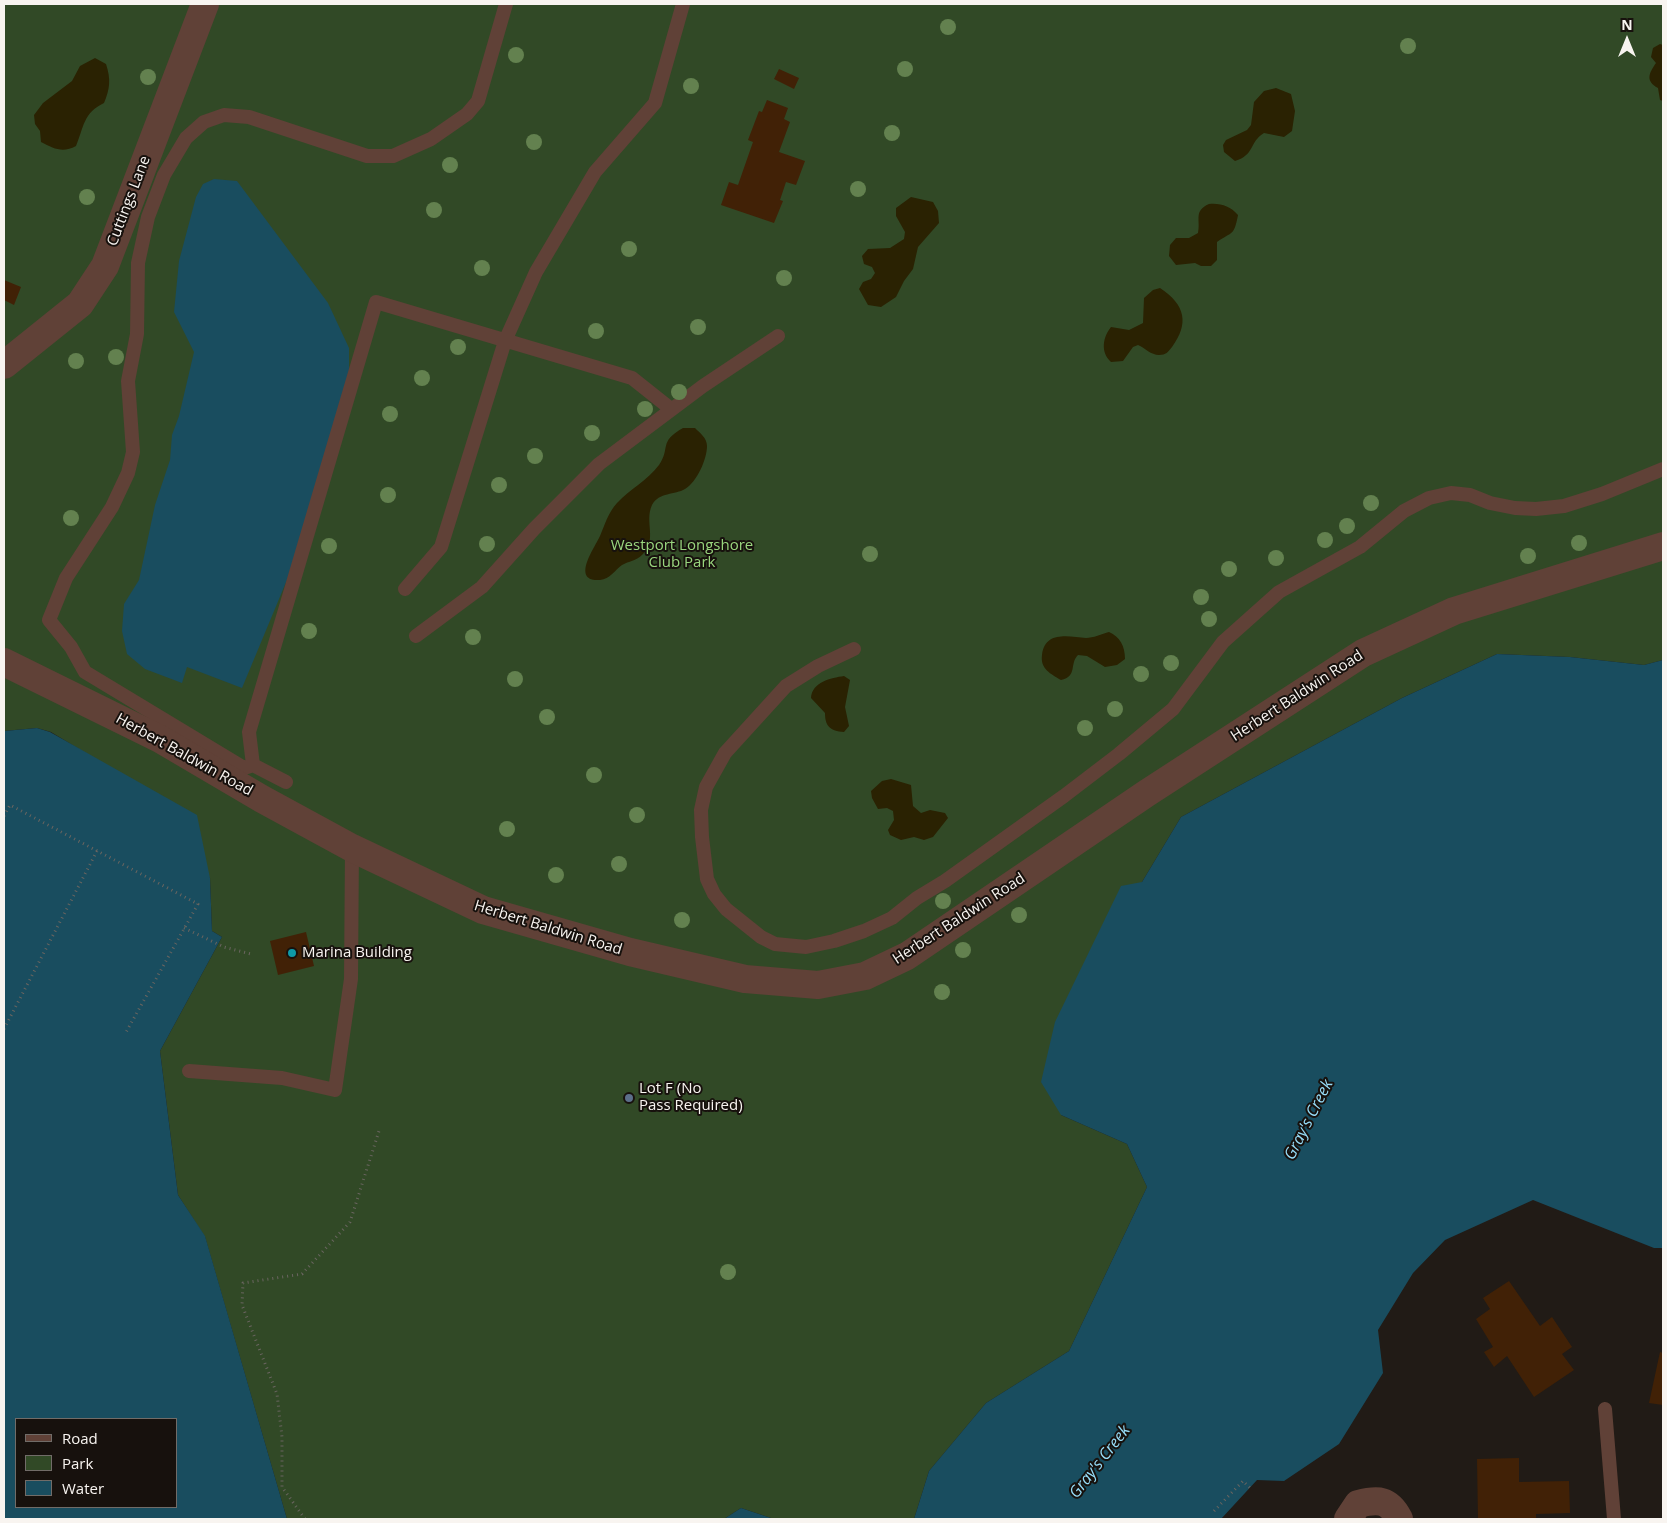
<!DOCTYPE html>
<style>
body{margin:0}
#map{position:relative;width:1667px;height:1523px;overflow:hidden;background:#211b16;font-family:"Open Sans",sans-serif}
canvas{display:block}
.frame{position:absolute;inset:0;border:5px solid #f8f4f0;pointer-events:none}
.legend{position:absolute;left:15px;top:1418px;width:162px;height:90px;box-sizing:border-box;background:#17110d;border:1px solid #716c68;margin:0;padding:6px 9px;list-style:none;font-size:15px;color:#f8f4f0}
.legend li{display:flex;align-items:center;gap:10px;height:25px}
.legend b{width:25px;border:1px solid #716c68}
.north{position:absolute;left:1602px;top:15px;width:50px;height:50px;-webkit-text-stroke:4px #17110d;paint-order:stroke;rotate:0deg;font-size:14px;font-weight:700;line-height:20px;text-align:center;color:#f8f4f0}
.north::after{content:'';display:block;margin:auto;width:18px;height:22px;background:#f8f4f0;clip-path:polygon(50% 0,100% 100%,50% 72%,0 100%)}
</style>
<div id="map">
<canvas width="1667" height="1523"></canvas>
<div class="frame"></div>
<ul class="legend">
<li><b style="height:6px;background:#604137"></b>Road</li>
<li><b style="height:14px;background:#314926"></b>Park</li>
<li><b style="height:14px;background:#194d5f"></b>Water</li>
</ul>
<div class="north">N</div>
</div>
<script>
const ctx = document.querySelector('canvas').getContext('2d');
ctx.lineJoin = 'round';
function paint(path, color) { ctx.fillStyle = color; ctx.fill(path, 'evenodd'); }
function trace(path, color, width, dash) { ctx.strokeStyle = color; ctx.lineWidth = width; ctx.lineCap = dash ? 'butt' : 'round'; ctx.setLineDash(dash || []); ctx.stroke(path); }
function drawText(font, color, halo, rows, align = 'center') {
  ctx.font = font + ' "Open Sans",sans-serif'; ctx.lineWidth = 4; ctx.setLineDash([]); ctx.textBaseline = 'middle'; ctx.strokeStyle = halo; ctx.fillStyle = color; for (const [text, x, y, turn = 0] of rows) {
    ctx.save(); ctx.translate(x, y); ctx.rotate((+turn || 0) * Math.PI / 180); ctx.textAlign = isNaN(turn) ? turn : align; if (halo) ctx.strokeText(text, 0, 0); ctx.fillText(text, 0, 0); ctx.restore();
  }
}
paint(new Path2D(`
 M4,4H1663V660L1644,665L1570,657L1497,654L1402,698L1181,817L1142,882L1061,1115L1127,1144L1147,1187L1069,1351L986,1403L929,1471L914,1519H774L741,1508L724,1519H287L205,1237L178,1195L160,1051L222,937L212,931L210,878L107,766L51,732L37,728L4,731Z`), '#314926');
paint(new Path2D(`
 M1660,44L1663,45V101L1660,100L1658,88C1645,81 1649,73 1656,63L1651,57L1653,48Z
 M95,58L106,64C111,79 110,89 104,103C83,113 84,127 76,146C63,153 54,149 41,142L40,131L35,124L34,115L43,103L72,81L80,66Z
 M1276,88L1291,94L1295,111L1292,131L1284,137L1264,133C1249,142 1255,155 1235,161L1224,152L1223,145L1226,140L1247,130L1251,125L1254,102L1264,91Z
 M911,197L933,202L938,211L939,223L918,247L913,269L904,281L896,297L881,307L868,305L859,289L863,282L871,279L875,273L872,267L864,264L862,256L868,249L890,248L904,239L905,232L896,216V208Z
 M1209,204C1221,203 1230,206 1238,215C1234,236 1233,231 1217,242V260L1211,266H1201L1195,263L1176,265L1169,256L1170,245L1176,238H1189L1198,233C1201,220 1193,211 1209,204Z
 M1160,288C1186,305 1189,324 1172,347C1168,352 1166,355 1159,355C1151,355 1145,348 1138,345L1133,347L1123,361L1111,362C1100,352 1103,337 1111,327L1129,330L1143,323L1144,298L1153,290Z
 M683,428H695C700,433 707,438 707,446C707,459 697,482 685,489C675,495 659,492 652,505C644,522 658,540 642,555C636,561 629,561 622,565C615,570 610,579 600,580C570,582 595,547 600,536C605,524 608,513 617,503C630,489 648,480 659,465C671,448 658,442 683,428Z
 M1109,632C1120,637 1125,646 1125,659L1117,665L1105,667L1087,656L1078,655C1069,664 1078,676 1061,680C1051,674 1040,669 1042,655C1045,630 1070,637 1086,638C1093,638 1102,634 1109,632Z
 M844,676L850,680L845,707L849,726L844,732C830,731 825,726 825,713L811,698C812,682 831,678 844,676Z
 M891,779L911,785L913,806L921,813L930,810L945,813L948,818L933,837L924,840L914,837L901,840L890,835L888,830L894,820L893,811L887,808L878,809L872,798L871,791L882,781Z`), '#2a2202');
paint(new Path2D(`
 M214,179L237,181L328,303L349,348V373L289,575L242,688L187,667L182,683L145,669L127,654L122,631L124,604L139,580L155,505L170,460L172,435L179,416L194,352L174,312L179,261L196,197L203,184Z
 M1497,654L1570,657L1644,665L1663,660V1248H1654L1533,1200L1445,1240L1413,1273L1378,1330L1383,1373L1339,1444L1284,1481L1257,1480L1221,1519H914L929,1471L986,1403L1069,1351L1147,1187L1127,1144L1061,1115L1041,1082L1055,1022L1121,886L1142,882L1181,817L1402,698Z
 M37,728L50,732L197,815L210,878L212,931L222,937L160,1051L178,1195L205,1236L287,1519H4V731ZM16,1419H176V1507H16Z
 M741,1508L774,1519H724Z`), '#194d5f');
paint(new Path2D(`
 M779,69L799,78L794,89L774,79Z
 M767,100L788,108L784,119L790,122L779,152L805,161L796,185L786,182L780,200L783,201L774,223L721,205L729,182L738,185L753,142L748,140L759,111L762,112Z
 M4,280L21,287L14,305L4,300Z
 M306,932L314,966L278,975L270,941Z
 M1509,1281L1540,1326L1552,1317L1572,1347L1562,1354L1574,1370L1534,1397L1507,1356L1494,1367L1484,1352L1493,1347L1476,1319L1490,1309L1483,1298Z
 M1660,1352L1663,1353V1405L1649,1403Z
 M1519,1458V1482L1569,1481L1570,1513L1536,1514V1519H1478L1477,1459Z`), '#412106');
trace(new Path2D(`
 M4,816L10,805L198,904L125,1034
 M184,928L224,947L251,954
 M4,1029L97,851
 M1214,1511L1243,1481L1251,1489
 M305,1519L282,1487V1437L277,1394L242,1305L243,1283L302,1274L350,1222L379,1131`), '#6a6560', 3, [1, 4]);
trace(new Path2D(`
 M405,589L441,547L505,341L536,272L595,172L655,103L683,4
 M416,636L482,587L534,529L599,464L703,386L778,336
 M854,649L818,666L786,686L725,753L706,787L701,810L702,837L707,879L714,894L726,909L761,937L775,944L806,947L834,941L864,931L892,918L917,898L945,881L1064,796L1119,754L1173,709L1223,642L1279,592L1360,547L1404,511L1429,498L1451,493L1470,495L1490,503L1515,508L1536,509L1564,506L1602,494L1663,469
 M253,765L249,732L376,302L632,378L671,409
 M286,782L253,765L244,768L85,672L71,647L49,620L66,578L112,507L128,473L133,452L128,381L137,334L138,263L148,217L164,175L186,138L204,122L224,115L249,117L367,156H393L431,139L467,114L478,101L506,4
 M189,1071L282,1078L335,1090L351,979L352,848
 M1605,1409L1614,1519`), '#604137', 14);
trace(new Path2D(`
 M4,365L80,304L105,266L205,4
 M4,662L160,739L262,799L352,848L483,910L630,952L745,979L818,985L865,976L907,956L1147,793L1363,653L1454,611L1663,546
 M1348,1519L1358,1504C1378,1499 1389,1499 1399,1519`), '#604137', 28);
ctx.fillStyle = '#63814f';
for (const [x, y] of [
 [948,27],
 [1408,46],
 [516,55],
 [905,69],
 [148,77],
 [691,86],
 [892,133],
 [534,142],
 [450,165],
 [858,189],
 [87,197],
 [434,210],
 [629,249],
 [482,268],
 [784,278],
 [698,327],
 [596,331],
 [458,347],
 [116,357],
 [76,361],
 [422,378],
 [679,392],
 [645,409],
 [390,414],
 [592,433],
 [535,456],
 [499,485],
 [388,495],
 [1371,503],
 [71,518],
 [1347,526],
 [1325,540],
 [1579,543],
 [487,544],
 [329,546],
 [870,554],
 [1528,556],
 [1276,558],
 [1229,569],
 [1201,597],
 [1209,619],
 [309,631],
 [473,637],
 [1171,663],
 [1141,674],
 [515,679],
 [1115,709],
 [547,717],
 [1085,728],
 [594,775],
 [637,815],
 [507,829],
 [619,864],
 [556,875],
 [943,901],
 [1019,915],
 [682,920],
 [963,950],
 [942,992],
 [728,1272]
]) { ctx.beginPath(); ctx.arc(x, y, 8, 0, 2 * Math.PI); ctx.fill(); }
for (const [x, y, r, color] of [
 [292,953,5,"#0f9aa8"],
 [629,1098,5,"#5c6f8a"]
]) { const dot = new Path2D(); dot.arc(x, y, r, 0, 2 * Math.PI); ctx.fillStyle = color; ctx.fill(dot); trace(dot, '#17110d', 2); }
drawText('15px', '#f8f4f0', '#17110d', [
 ["Cuttings Lane",129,201,-69],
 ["Herbert Baldwin Road",1297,696,-33],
 ["Herbert Baldwin Road",184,755,29],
 ["Herbert Baldwin Road",959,919,-33],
 ["Herbert Baldwin Road",548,928,17]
]);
drawText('15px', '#99d57e', '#17110d', [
 ["Westport Longshore",682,546],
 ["Club Park",682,563]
]);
drawText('15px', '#f8f4f0', '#17110d', [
 ["Marina Building",302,953],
 ["Lot F (No",639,1089],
 ["Pass Required)",639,1106]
], 'left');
drawText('italic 16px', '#96dcf7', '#17110d', [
 ["Gray's Creek",1309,1120,-63],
 ["Gray's Creek",1100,1462,-52]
]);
</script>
